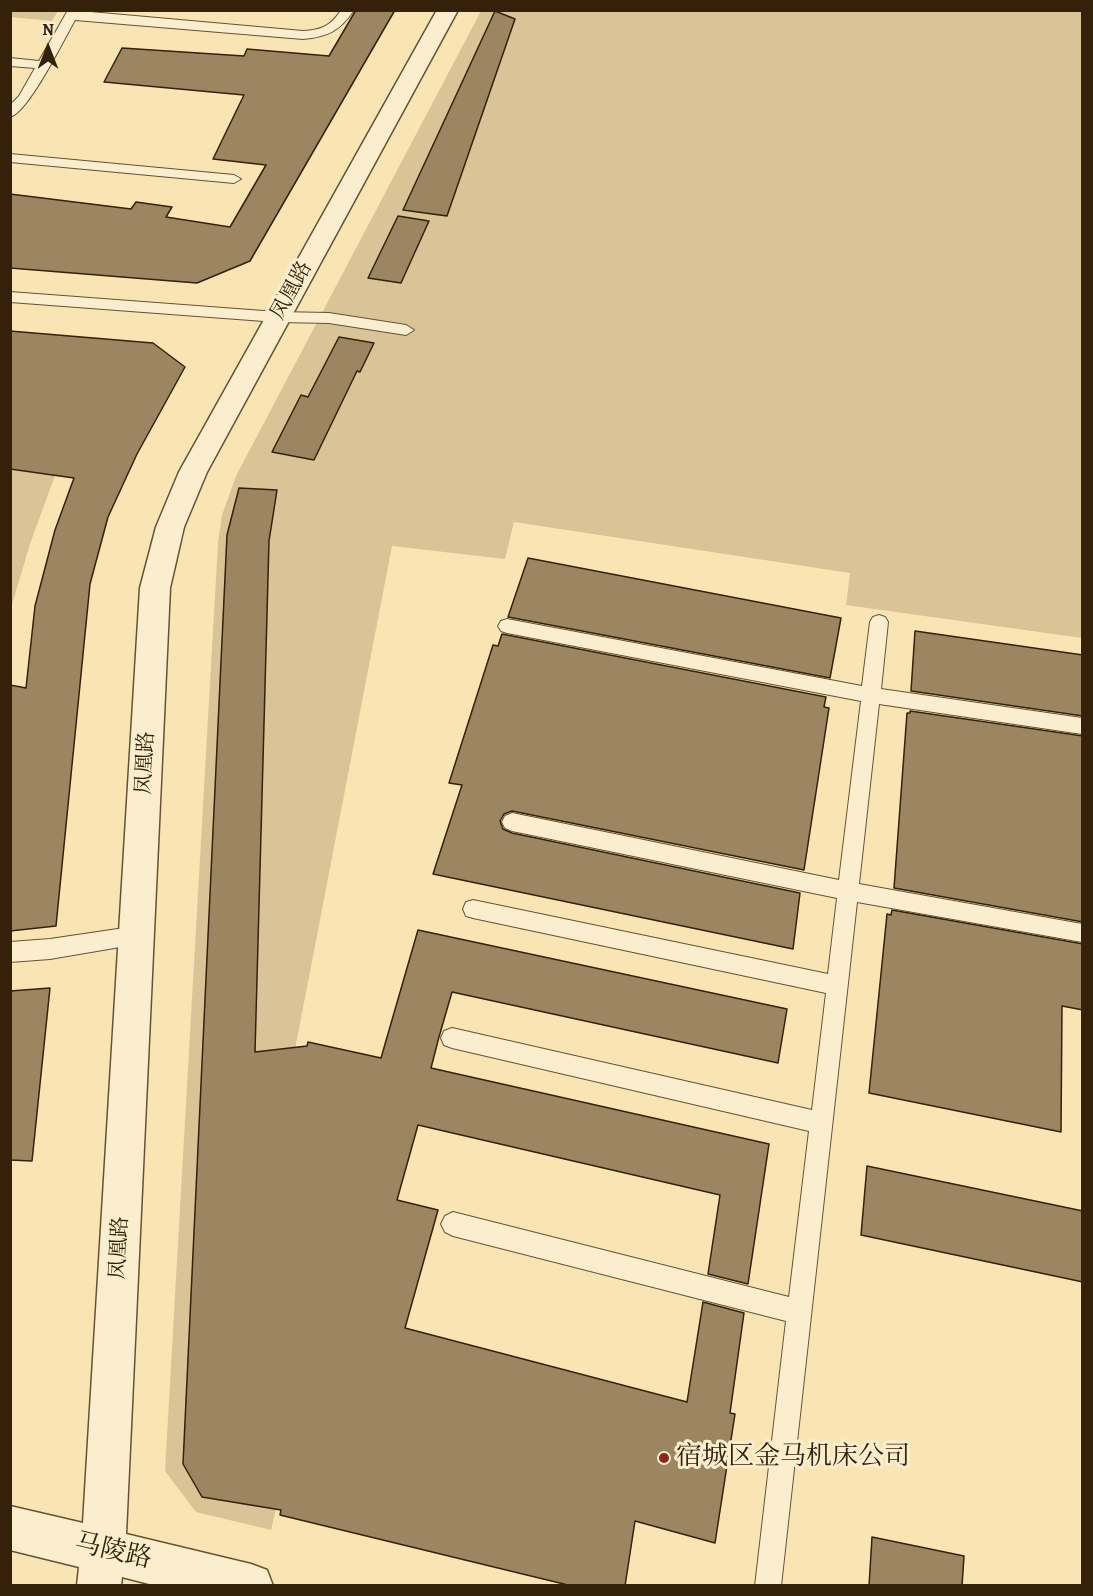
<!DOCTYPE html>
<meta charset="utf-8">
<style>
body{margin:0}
#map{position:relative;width:1093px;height:1596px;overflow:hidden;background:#f9e5b3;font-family:Alegreya,serif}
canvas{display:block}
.frame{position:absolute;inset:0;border:12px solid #352009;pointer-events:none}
.north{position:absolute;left:18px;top:18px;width:60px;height:60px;-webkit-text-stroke:4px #fbeece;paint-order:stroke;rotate:0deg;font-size:16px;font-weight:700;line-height:24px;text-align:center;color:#352009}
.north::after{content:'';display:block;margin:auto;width:21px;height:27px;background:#352009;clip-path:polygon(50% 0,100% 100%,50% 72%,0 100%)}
</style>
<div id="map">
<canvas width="1093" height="1596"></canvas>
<div class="frame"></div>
<div class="north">N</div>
</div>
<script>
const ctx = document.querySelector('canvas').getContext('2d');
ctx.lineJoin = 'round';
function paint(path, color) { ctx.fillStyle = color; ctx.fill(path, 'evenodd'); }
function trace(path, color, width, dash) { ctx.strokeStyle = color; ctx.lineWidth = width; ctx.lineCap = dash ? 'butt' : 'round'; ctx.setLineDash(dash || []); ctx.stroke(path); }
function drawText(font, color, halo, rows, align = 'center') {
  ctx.font = font + ' Alegreya,"Noto Serif SC",serif'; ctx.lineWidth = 6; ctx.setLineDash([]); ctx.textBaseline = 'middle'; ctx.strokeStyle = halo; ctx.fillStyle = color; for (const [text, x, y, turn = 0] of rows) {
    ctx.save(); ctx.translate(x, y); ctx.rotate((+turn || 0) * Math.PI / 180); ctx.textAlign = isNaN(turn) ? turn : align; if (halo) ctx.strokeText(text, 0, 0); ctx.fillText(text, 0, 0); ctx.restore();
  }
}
paint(new Path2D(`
 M10,11L11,10L58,11L52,21L11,17Z
 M481,11H1082V638L846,605L850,573L514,522L505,559L392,546L282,1117L361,1141L271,1530L196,1512L165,1471L218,543L222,515L236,476Z
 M11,463L57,470L30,544L11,608Z`), '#d8c496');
const building = new Path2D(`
 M356,10H395L250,261L197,283L10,268V194L131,209L136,202L172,207L166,217L230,227L266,165L213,159L244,95L104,82L122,48L244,56L247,49L329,56Z
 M495,11L515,19L447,216L403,210Z
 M398,216L429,221L401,283L368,278Z
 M10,331L153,343L185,367L137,454L108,517L90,584L56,926L10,931V685L26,688L35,606L55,530L74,478L10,469Z
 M339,337L374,343L360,372L357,371L314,460L272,452L301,395L308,397Z
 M239,488L277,490L269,541L255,1052L307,1046L308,1042L381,1058L418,930L787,1009L778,1063L452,992L439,1037L431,1068L769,1144L748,1284L708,1274L720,1195L418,1125L397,1200L438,1210L405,1328L687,1402L703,1302L744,1313L730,1413L735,1414L715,1543L635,1521L625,1586H572L280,1515L281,1510L202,1497L183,1464L227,535Z
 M528,558L841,618L830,678L508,617Z
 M915,631L1083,655V716L911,691Z
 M502,634L826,697L824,707L829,708L804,870L512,811L504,814L500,821L503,829L512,833L800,893L793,949L433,874L462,785L449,783L493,645L498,646Z
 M910,711L1083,736V922L894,888L907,713H910Z
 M892,910L1083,944V1010L1062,1006L1061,1132L869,1093L887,914L891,915Z
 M50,988L32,1161L10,1160V991Z
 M867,1166L1083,1211V1282L861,1235Z
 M872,1537L964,1556L962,1586H869Z`);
paint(building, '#9b8661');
trace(building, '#352009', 1.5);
const service = new Path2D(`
 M68,10L303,31C321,30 331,26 341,10H354C340,31 327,37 303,39L75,20C64,39 29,112 10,117V105L19,96L35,68L10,66V58L39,61Z
 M10,154L234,175L241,179L234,183L10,162Z
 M10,292L277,312L329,313L406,325L414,330L406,335L329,323L277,322L10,302Z
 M879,615L885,617L888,622L881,689L1082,718V734L879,704L859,884L1082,924V942L857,902L781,1586H755L786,1321L453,1236L445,1232L441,1224L445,1216L453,1212L789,1297L809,1131L452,1048L444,1045L441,1038L444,1031L452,1028L812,1110L826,993L473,918L466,916L463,909L466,902L473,900L828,974L837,898L512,831L505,828L502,822L505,816L512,813L839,880L861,701L507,633L501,631L498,626L501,621L507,619L862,686L870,622L873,617Z
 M138,926L145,928L148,935L145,942L138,944L50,959L10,962V942L50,939Z`);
const tertiary = new Path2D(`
 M437,10H458L207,472L184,527L170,588L126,1534L251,1564L267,1570L273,1586H157L122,1577L121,1586H77L79,1567L10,1550V1506L83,1523L140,588L156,527L179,472Z`);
trace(service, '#665134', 2);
trace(tertiary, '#665134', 3);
paint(service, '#fbeece');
paint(tertiary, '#fbeece');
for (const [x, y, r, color] of [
 [664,1458,6,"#8f2418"]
]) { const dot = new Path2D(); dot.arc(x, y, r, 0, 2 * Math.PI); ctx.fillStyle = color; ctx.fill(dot); trace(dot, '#fbeece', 2); }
drawText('21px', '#352009', '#fbeece', [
 ["凤凰路",292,291,-61],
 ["凤凰路",146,763,-87],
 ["凤凰路",120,1248,-87]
]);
drawText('26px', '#352009', '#fbeece', [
 ["宿城区金马机床公司",676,1458]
], 'left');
drawText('26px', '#352009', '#fbeece', [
 ["马陵路",113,1552,13]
]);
</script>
